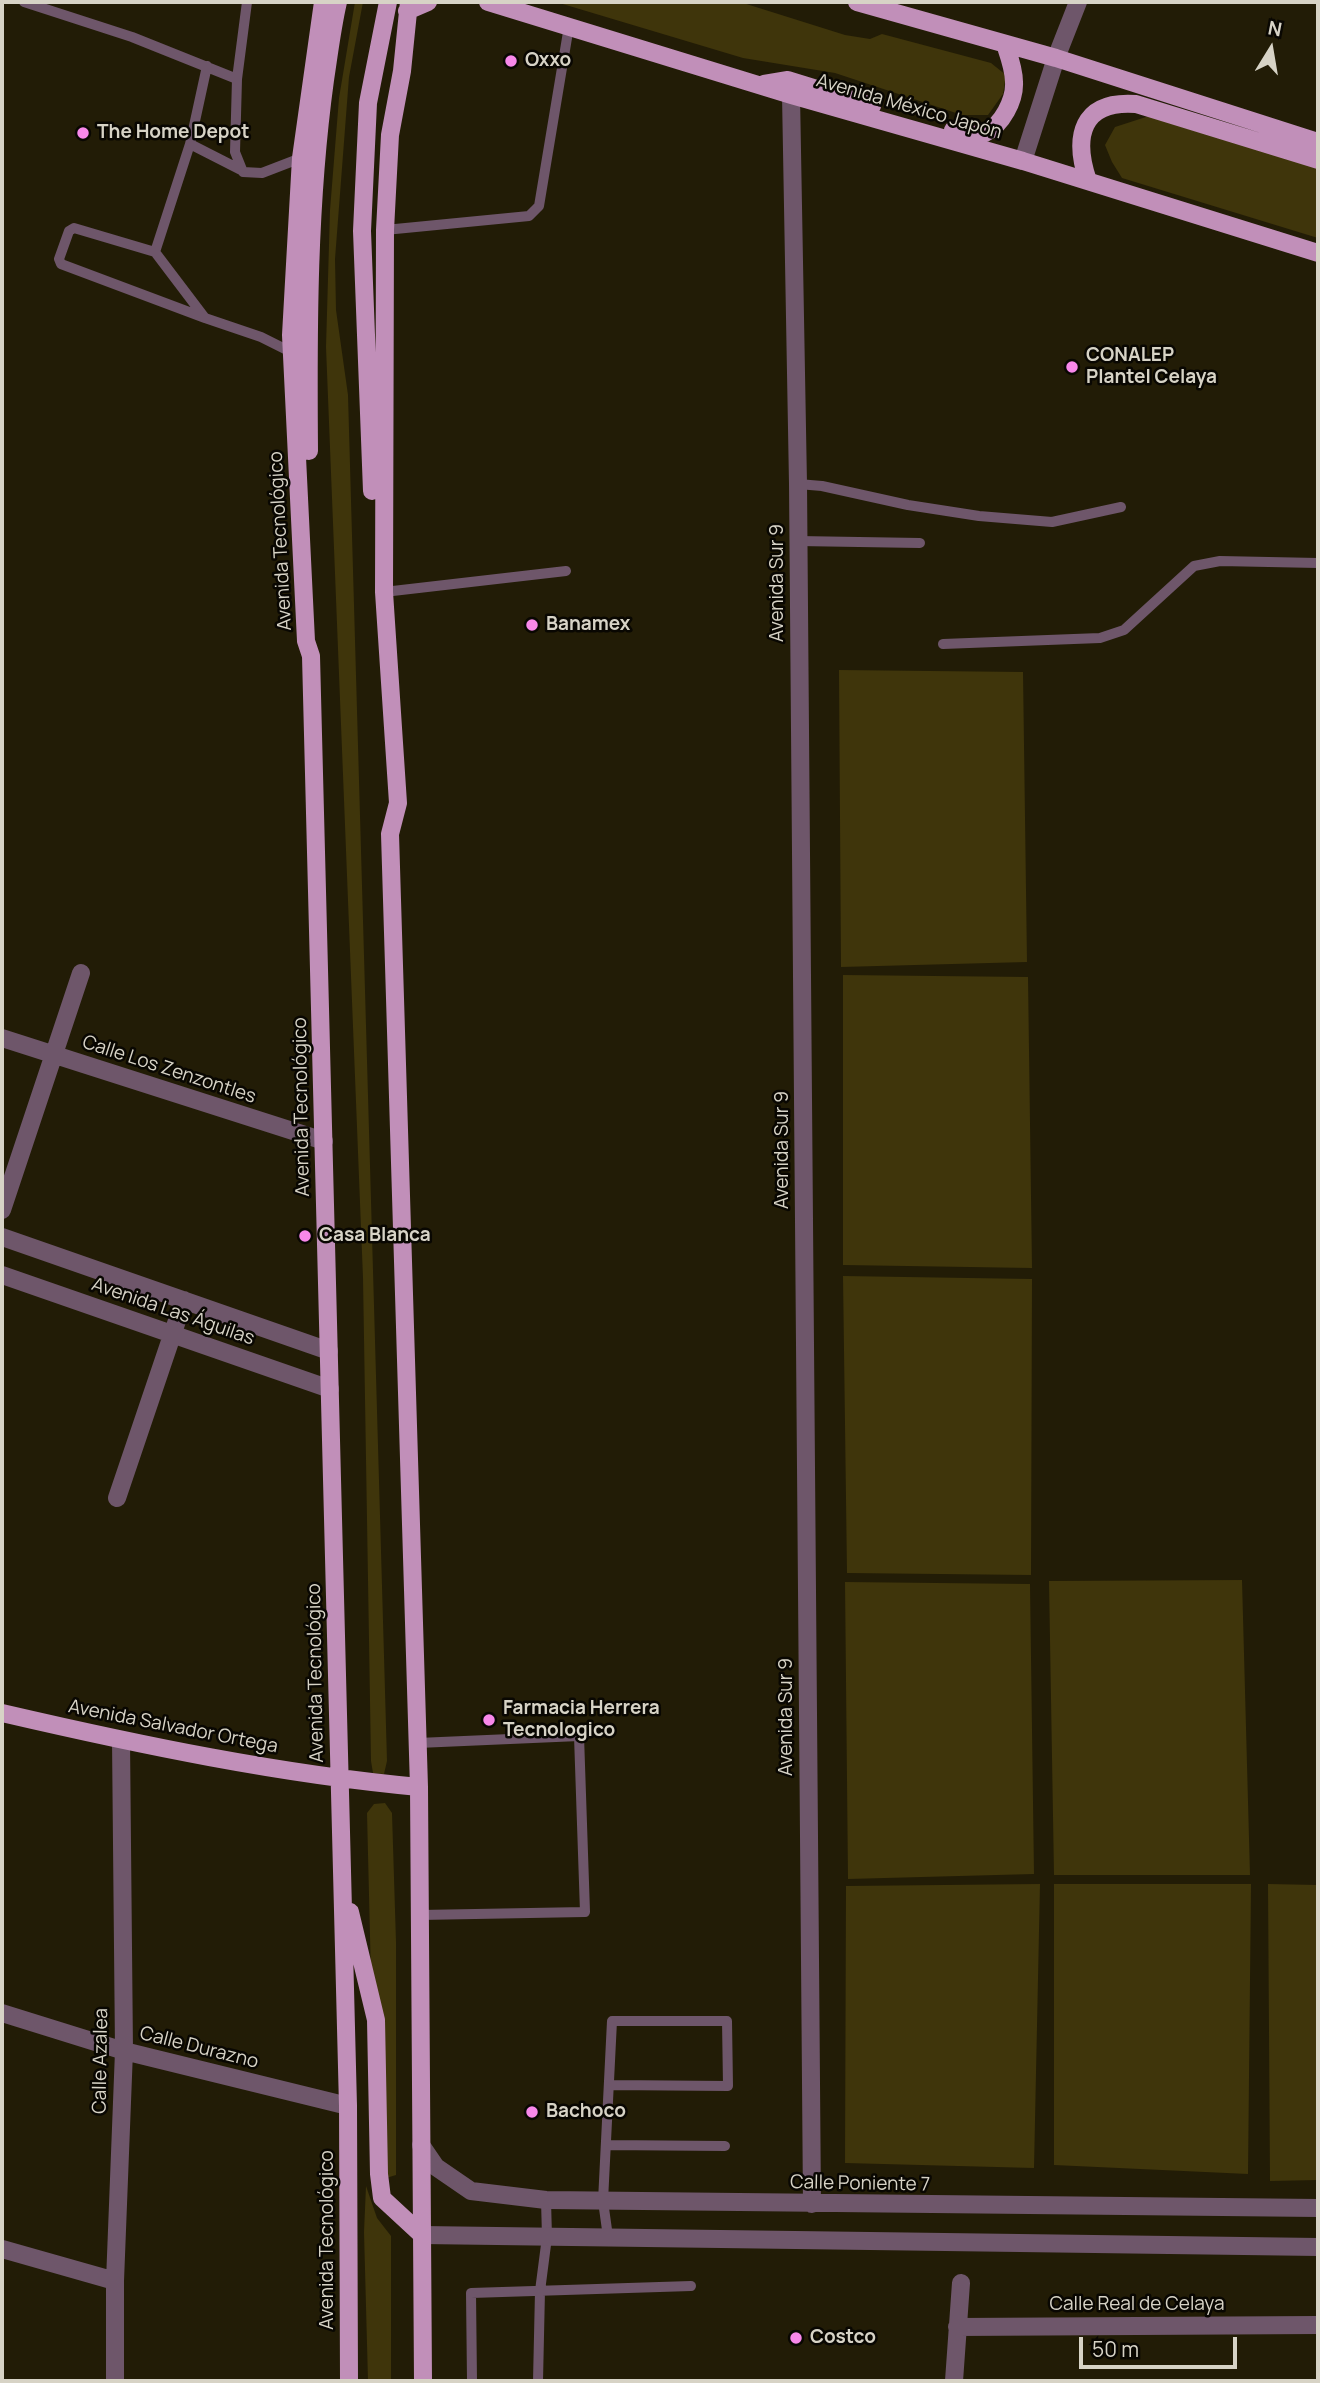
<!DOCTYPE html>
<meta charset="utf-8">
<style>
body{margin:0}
#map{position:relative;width:1320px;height:2383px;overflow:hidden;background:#221c06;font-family:Manrope,sans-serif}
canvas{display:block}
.frame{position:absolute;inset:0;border:4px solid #d7d3c6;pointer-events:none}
.north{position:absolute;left:1236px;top:14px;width:70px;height:70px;-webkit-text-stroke:5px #090702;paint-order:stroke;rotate:11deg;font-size:19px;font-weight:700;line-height:28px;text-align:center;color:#d7d3c6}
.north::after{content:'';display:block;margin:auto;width:24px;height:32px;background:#d7d3c6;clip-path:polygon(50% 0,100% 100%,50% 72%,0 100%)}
.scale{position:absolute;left:1079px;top:2337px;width:158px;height:32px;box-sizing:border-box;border:4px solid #d7d3c6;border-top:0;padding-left:9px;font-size:21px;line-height:24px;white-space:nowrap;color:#d7d3c6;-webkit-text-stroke:5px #090702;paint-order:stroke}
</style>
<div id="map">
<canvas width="1320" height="2383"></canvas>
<div class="frame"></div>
<div class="north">N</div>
<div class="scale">50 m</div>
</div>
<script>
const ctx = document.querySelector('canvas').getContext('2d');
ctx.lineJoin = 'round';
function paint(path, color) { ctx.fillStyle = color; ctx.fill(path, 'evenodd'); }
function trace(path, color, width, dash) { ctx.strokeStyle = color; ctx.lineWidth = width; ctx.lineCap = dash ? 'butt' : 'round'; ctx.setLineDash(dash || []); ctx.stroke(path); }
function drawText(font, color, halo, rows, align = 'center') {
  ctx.font = font + ' Manrope,sans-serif'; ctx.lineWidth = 5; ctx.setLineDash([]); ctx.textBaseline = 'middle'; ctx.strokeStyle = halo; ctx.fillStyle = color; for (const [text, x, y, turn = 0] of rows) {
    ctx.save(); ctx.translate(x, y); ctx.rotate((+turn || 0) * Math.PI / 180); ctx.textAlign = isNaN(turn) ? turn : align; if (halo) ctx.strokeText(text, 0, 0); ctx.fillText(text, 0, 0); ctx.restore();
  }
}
paint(new Path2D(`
 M355,2H363L349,77L335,259L336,310L348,395L387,1761L384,1774L373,1773L371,1761L363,1278L326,347L330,210L339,98Z
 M556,2H740L845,35L870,39L882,34L991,63L1006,75L1003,94L988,115H962L835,73L743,58Z
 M1149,116L1318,165V238L1122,178L1112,162L1105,145L1115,127Z
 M839,670L1023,672L1027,962L841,967Z
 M843,975L1028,977L1032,1268L843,1265Z
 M843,1276L1032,1279L1031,1575L847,1573Z
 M1242,1580L1250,1875H1054L1049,1581Z
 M845,1582L1030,1584L1034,1874L848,1879Z
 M385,1803L392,1813L396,1942V2175L383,2179L371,1977L367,1813L374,1804Z
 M1040,1884L1034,2168L845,2163L846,1886Z
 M1054,1884H1251L1248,2174L1054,2165Z
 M1268,1884L1318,1885V2180L1270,2181Z
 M366,2186L377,2218L391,2236V2381H368L364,2232Z`), '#3f350b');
trace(new Path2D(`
 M24,2L132,37L237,79
 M247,2L237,79L235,152L243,172L262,173L301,158
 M207,66L190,144L155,252L205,318L261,337L293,353
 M190,144L243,171
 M385,230L529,216L539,206L569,26
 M155,252L74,228L69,231L59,259L61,264L205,318
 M798,484L822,486L908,505L979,516L1052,522L1121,507
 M798,541L920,543
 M384,592L566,571
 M943,644L1100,638L1124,630L1194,566L1220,561L1318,563
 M418,1743L579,1736L585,1912L420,1915
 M606,2145L725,2146
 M608,2237L603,2201L612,2021H727L728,2086L610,2085
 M472,2381L471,2293L691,2286
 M538,2381L540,2291L547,2237L546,2200`), '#6e566a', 10);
trace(new Path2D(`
 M791,95L798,484L812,2204
 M1023,161L1056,58L1078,2
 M2,1038L324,1141
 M2,1210L81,973
 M2,1237L329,1351
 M2,1275L330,1389
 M117,1498L184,1300
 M2,2013L124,2051L348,2106
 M421,2145L436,2167L471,2191L546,2200L1318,2208
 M422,2235L1318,2247
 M2,2249L115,2281
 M957,2327L1318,2325
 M115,2381V2281L124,2051L121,1740
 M954,2381L961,2283`), '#6e566a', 18);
trace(new Path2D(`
 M323,2L301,158L291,335L306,641L311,656L348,2106L349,2381
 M409,2L402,71L390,135L385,230L384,592L398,803L390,834L419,1787L423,2381
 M488,2L791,95L1023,161L1318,253
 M857,2L1056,58L1318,142
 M407,11L428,2
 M764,84L788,80L872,106
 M953,130C962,133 976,137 985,133C1002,125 1015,100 1014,82C1014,69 1009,56 1005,44
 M1088,181C1073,137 1081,100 1136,104L1318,160
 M309,451C308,327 308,204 325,80C329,54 332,28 338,2
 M372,491L362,231L368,103L388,2
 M2,1713C140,1745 279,1774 419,1787
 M350,1912L376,2020L379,2174L382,2198L422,2235`), '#c18fb9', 18);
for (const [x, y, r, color] of [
 [511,61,7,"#f888ea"],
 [83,133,7,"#f888ea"],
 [1072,367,7,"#f888ea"],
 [532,625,7,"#f888ea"],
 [305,1236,7,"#f888ea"],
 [489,1720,7,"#f888ea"],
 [532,2112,7,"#f888ea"],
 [796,2338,7,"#f888ea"]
]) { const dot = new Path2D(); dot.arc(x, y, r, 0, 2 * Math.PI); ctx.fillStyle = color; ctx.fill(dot); trace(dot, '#090702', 2.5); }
drawText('bold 19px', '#d7d3c6', '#090702', [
 ["Oxxo",525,61],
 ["The Home Depot",97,133],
 ["CONALEP",1086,356],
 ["Plantel Celaya",1086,378],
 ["Banamex",546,625],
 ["Casa Blanca",319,1236],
 ["Farmacia Herrera",503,1709],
 ["Tecnologico",503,1731],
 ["Bachoco",546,2112],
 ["Costco",810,2338]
], 'left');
drawText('19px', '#d7d3c6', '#090702', [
 ["Avenida México Japón",909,107,16],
 ["Avenida Tecnológico",281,541,-93],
 ["Avenida Sur 9",778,583,-90],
 ["Calle Los Zenzontles",169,1070,18],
 ["Avenida Tecnológico",302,1107,-91],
 ["Avenida Sur 9",783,1150,-90],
 ["Avenida Las Águilas",173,1312,19],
 ["Avenida Tecnológico",316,1673,-91],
 ["Avenida Sur 9",787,1717,-90],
 ["Avenida Salvador Ortega",173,1727,11],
 ["Calle Durazno",199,2048,14],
 ["Calle Azalea",101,2061,-89],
 ["Calle Poniente 7",860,2184,1],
 ["Avenida Tecnológico",328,2240,-90],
 ["Calle Real de Celaya",1137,2305]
]);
</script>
